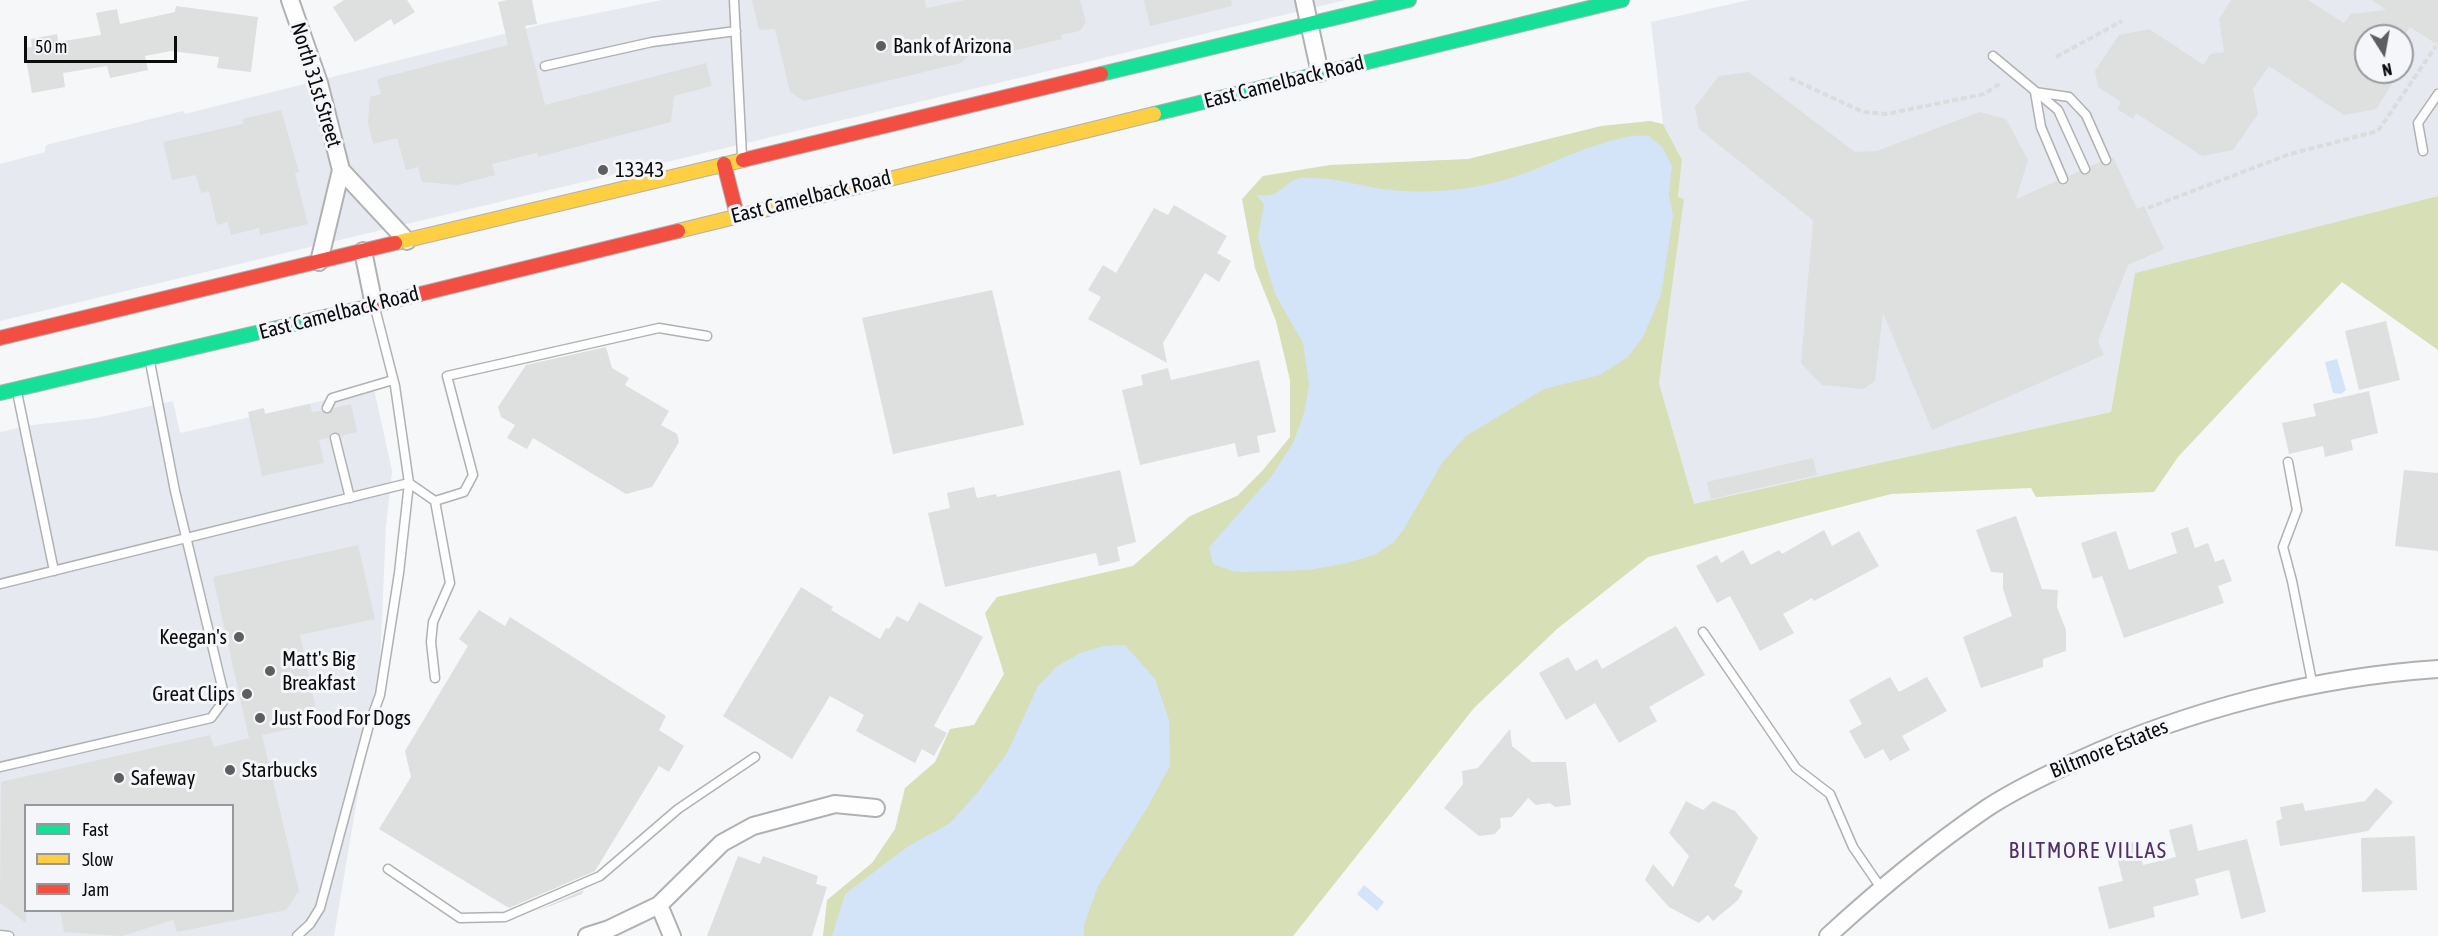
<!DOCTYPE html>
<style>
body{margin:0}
#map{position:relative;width:2438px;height:936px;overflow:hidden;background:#f5f7f9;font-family:"Asap Condensed",sans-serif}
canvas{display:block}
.legend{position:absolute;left:24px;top:804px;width:210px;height:108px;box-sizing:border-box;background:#f4f6fa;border:2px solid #97989b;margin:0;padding:8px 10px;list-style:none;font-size:18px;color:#0c0c0d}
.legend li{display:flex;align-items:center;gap:12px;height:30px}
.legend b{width:30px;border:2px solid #97989b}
.north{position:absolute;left:2354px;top:24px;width:60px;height:60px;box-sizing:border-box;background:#f4f6fa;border:2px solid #97989b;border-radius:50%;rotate:169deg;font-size:16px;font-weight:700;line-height:24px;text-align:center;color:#0c0c0d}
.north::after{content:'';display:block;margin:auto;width:21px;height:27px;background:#5e5e60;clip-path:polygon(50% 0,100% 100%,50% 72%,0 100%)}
.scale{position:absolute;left:24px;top:36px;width:153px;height:27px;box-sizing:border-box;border:3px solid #0c0c0d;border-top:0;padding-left:8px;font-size:18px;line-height:21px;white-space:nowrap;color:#0c0c0d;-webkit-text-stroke:4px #f4f6fa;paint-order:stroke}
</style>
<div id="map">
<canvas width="2438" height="936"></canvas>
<ul class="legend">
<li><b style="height:8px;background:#16e098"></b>Fast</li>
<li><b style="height:8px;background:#ffcf43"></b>Slow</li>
<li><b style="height:8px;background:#f24e42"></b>Jam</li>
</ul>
<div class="north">N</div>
<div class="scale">50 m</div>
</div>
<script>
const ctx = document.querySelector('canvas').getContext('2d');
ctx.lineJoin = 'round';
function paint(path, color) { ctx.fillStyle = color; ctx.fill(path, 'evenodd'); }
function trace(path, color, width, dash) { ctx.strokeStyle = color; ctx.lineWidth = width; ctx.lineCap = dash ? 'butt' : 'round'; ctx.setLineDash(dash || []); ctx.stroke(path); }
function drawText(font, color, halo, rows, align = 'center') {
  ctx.font = font + ' "Asap Condensed",sans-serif'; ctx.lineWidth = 6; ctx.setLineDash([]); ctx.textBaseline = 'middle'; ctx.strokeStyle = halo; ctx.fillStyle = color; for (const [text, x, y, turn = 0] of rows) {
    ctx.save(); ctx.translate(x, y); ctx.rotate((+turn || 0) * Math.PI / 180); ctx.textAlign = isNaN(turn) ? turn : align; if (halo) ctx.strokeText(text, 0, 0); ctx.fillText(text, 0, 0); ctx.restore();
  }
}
paint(new Path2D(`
 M662,0H1346L0,321V164L45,152L46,145L183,111L185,114L543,24Z
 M1749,0H2438V196L2135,273L2111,412L1694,505L1659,383L1684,199L1678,197L1682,160L1663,124L1651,22ZM2366,36H2402V72H2366Z
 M374,389L392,471L386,526L380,663L334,936H0V432L32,425L96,418L173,401L180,433ZM26,806H232V910H26Z`), '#e6e9f0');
paint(new Path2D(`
 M1650,121L1663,124L1682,160L1678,197L1684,199L1659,383L1694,504L2111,412L2135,273L2438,196V350L2342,282L2178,457L2154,492L2036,497L2031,488L1891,494L1648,557L1557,629L1474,708L1293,936H823L827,900L872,863L895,829L905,788L935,762L950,729L974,725L1004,674L985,613L997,597L1133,566L1190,516L1237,496L1263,470L1290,437V380L1276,321L1255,268L1242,199L1263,176L1330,165L1468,159L1601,126Z`), '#d6dfb6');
paint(new Path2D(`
 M1649,136L1663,148L1672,166L1669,194L1673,216L1661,295L1643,337L1628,357L1600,375L1544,389L1466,436L1442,463L1404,529L1393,543L1374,555L1347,563L1309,570L1243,572L1232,571L1213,564L1209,547L1271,477L1293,443L1304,413L1309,385L1303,343L1275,294L1258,238L1264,204L1256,195C1261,195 1266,196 1270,195C1282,193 1288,179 1302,178C1329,176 1356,185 1383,189C1425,195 1474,190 1514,177C1549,166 1614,131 1649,136Z
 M2337,359L2346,390L2341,394L2333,393L2325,362Z
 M1125,645L1155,679L1169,720L1170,766L1147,808L1098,886L1084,925V936H832L845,894L907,847L950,823L977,793L1007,753L1038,686L1056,667L1080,653L1104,646Z
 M1364,885L1384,902L1377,911L1357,894Z`), '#d3e4f8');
paint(new Path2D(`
 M344,0H407L415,12L394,25L391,19L355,42L333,7Z
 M507,0H532L537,24L525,26L545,105L706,63L712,86L674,96L671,122L538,157L537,153L492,164L495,175L457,185L422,182L418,167L406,170L397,138L373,144L368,123L370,97L381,94L377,79L508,45L498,2Z
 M752,0H925L926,8L965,0H1080L1086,22L1080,31L1061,35L1062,39L993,56L988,37L961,63L804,101L790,92L775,29L759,30Z
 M1144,0H1231L1232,6L1150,26Z
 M2231,0H2308L2344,23L2351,14L2386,10L2372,0H2438V45L2410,27L2404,36H2366V72H2400L2376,109L2344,115L2269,66L2253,89L2258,114L2233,150L2202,156L2136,113L2133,119L2117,109L2121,102L2098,87L2095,71L2119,35L2149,29L2204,65L2210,54L2224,52L2219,19Z
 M176,6L258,17L251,72L217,68L219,57L171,51L145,56L148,70L110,78L107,66L63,73L65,87L32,93L24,48L32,47L31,39L57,34L58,42L101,35L96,13L117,9L120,24L175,12Z
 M1749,72L1855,152L1877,151L1979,112L2006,119L2028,160L2016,199L2057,181L2062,185H2066L2069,176L2079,171L2087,175L2091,166L2100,162L2108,166L2113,157L2137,209L2144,206L2164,249L2128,265L2098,341L2104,355L1932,430L1883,313L1875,381L1863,389L1822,385L1801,363L1813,220L1699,129L1695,107L1719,76Z
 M281,110L299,172L295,173L308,224L260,235L259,228L231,235L228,222L217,225L209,191L201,193L196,175L172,180L163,142L243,124L242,119Z
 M1174,205L1227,236L1217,253L1231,261L1219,282L1205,273L1163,343L1167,363L1088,319L1101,297L1088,290L1103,265L1116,273L1154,208L1168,215Z
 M992,290L1024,425L893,454L862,318Z
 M2386,321L2400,380L2359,390L2345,331Z
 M606,347L612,368L629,378L625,385L669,411L661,425L677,434L679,442L652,487L626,494L533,438L527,449L507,438L515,425L501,417L498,407L526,365Z
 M1259,360L1276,432L1257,436L1260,452L1238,457L1235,443L1140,465L1122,390L1143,385L1141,375L1168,368L1171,380Z
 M2369,391L2378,433L2351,440L2353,450L2325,457L2323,446L2289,454L2282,423L2316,416L2313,404Z
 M310,404L312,412L321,411L327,414L334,408L351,404L357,432L341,436L334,432L329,438L319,440L324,463L262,476L248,412L264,408L265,414Z
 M1813,458L1817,475L1711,499L1707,482Z
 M1120,470L1136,542L1117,547L1120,561L1099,566L1096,553L945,587L928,513L950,508L947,493L974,487L977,498L996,494L997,497Z
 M2404,470L2438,473V551L2395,546Z
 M2016,516L2042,589L2058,590L2057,607L2066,630V651L2043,659V667L1981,688L1963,637L2012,616L2003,589V573L1991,572L1976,530Z
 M2188,527L2195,548L2208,543L2215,562L2224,559L2232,581L2218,586L2224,603L2124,638L2102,576L2093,579L2081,543L2116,531L2129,570L2177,553L2171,533Z
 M1824,530L1832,546L1859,531L1879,566L1814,601L1812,598L1783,614L1794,633L1760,651L1730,596L1717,603L1696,566L1717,555L1721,563L1743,550L1751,565L1779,550L1782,554Z
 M358,545L375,619L300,635L319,723L262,735L299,891L286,910L177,932L173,920L122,936L64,932L60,910H232V806H26V923L0,903L1,782L210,735L214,747L249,738L213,577Z
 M801,587L833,607L831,610L880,639L886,628L889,629L897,616L908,622L919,602L983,637L934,726L947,733L934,756L922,749L915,763L856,731L864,715L830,696L792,759L723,716Z
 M479,610L505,626L510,617L666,716L659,730L684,746L669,772L659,766L595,871L509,908L379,829L411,777L405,751L468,646L459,639Z
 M1676,626L1705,675L1649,707L1657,721L1619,743L1595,703L1566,720L1539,673L1568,657L1576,671L1597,659L1602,669Z
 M1890,677L1899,692L1927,677L1947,711L1902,736L1910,750L1890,761L1883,749L1865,759L1849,731L1862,724L1849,700Z
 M1510,729L1512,746L1532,762H1566L1571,805L1555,807L1550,803L1536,805L1528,798L1512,817L1500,818L1501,827L1495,834L1479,836L1444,808L1463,784L1462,771L1478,768Z
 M2376,788L2393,802L2368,831L2280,846L2276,821L2282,819L2280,807L2303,803L2305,811L2365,801Z
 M1686,801L1703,810L1713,801L1735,811L1758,838L1734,886L1743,891L1738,900L1713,921L1708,915L1699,923L1669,907L1645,880L1653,864L1673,887L1689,856L1669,833Z
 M2192,824L2198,851L2247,839L2266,912L2241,919L2229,870L2195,879L2199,895L2153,907L2155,917L2109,929L2098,887L2123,881L2114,846L2136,841L2143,865L2176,857L2169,830Z
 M2415,836L2417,890L2362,892L2361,838Z
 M738,856L760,864L763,856L818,876L816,884L827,887L812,936H707Z
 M584,890L582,894L534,912Z`), '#dedfdf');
const lane = new Path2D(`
 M734,0L742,156
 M1993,56L2058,110L2085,169
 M545,66L652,42L736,31
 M2423,151L2418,123L2438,94
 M2063,179L2041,127L2035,92L2069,97L2086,115L2106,160
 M17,392L54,571
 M327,408L332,398L393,380
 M335,438L350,498
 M2288,462L2297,510L2283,547L2292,581L2313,687
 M435,501L450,583L433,622L431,642L435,678
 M0,584L409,483L435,501L464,492L473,475L447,376L659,328L707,336
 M1703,632L1796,768L1830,794L1853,847L1881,888
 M0,767L211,718L225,699L175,491L150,362
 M388,869L460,918L505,917L600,876L678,809L755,757
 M0,935L9,936
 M297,936L310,924L320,908L369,725L380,695L399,573L409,483L395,386L375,308`);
const street = new Path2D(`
 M290,0L319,83L341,170L407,241
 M1304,0L1320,73
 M363,251L374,305
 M319,262L341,170
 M659,905L672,936
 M587,936L609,929L659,905L722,843L753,826L835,804L876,808
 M1828,936C1878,890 1930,847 1987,808C2016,789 2048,774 2079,760C2191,709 2316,677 2438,669`);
const fast = new Path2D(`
 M1101,74L1409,0
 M1154,114L1622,0
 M0,393L371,306`);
const slow = new Path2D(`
 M678,231L1154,114
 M395,243L743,160`);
const jam = new Path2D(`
 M743,160L1101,74
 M724,164L737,215
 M371,306L678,231
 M0,338L395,243`);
trace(lane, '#b0b1b2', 11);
trace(street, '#b0b1b2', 20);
trace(fast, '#b0b1b2', 16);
trace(slow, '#b0b1b2', 16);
trace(jam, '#b0b1b2', 16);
trace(new Path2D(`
 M2056,57L2122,21
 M1790,78L1863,112L1886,114L1984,94L2001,83
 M2148,208L2290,154L2378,131L2436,46`), '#dcdcdd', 4, [6, 3]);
trace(lane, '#fefefe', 8);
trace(street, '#fefefe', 16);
trace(fast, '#16e098', 14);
trace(slow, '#ffcf43', 14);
trace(jam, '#f24e42', 14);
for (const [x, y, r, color] of [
 [881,46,6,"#5e5e60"],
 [603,170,6,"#5e5e60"],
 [239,637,6,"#5e5e60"],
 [270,671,6,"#5e5e60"],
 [247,694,6,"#5e5e60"],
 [260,718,6,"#5e5e60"],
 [230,770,6,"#5e5e60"],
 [119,778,6,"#5e5e60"]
]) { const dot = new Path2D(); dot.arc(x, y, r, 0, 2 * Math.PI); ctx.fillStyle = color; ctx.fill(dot); trace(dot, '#f4f6fa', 2); }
drawText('21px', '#0c0c0d', '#f4f6fa', [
 ["Bank of Arizona",893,46],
 ["13343",615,170],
 ["Keegan's",227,637,"right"],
 ["Matt's Big",282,659],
 ["Breakfast",282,683],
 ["Great Clips",235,694,"right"],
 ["Just Food For Dogs",272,718],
 ["Starbucks",242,770],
 ["Safeway",131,778]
], 'left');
drawText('21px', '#0c0c0d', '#f4f6fa', [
 ["East Camelback Road",1284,82,-14],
 ["North 31st Street",316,85,73],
 ["East Camelback Road",811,197,-14],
 ["East Camelback Road",339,313,-14],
 ["Biltmore Estates",2109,749,-22]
]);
ctx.letterSpacing = '1.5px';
drawText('22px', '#512f67', '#f4f6fa', [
 ["BILTMORE VILLAS",2088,851]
]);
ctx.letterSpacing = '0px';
</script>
